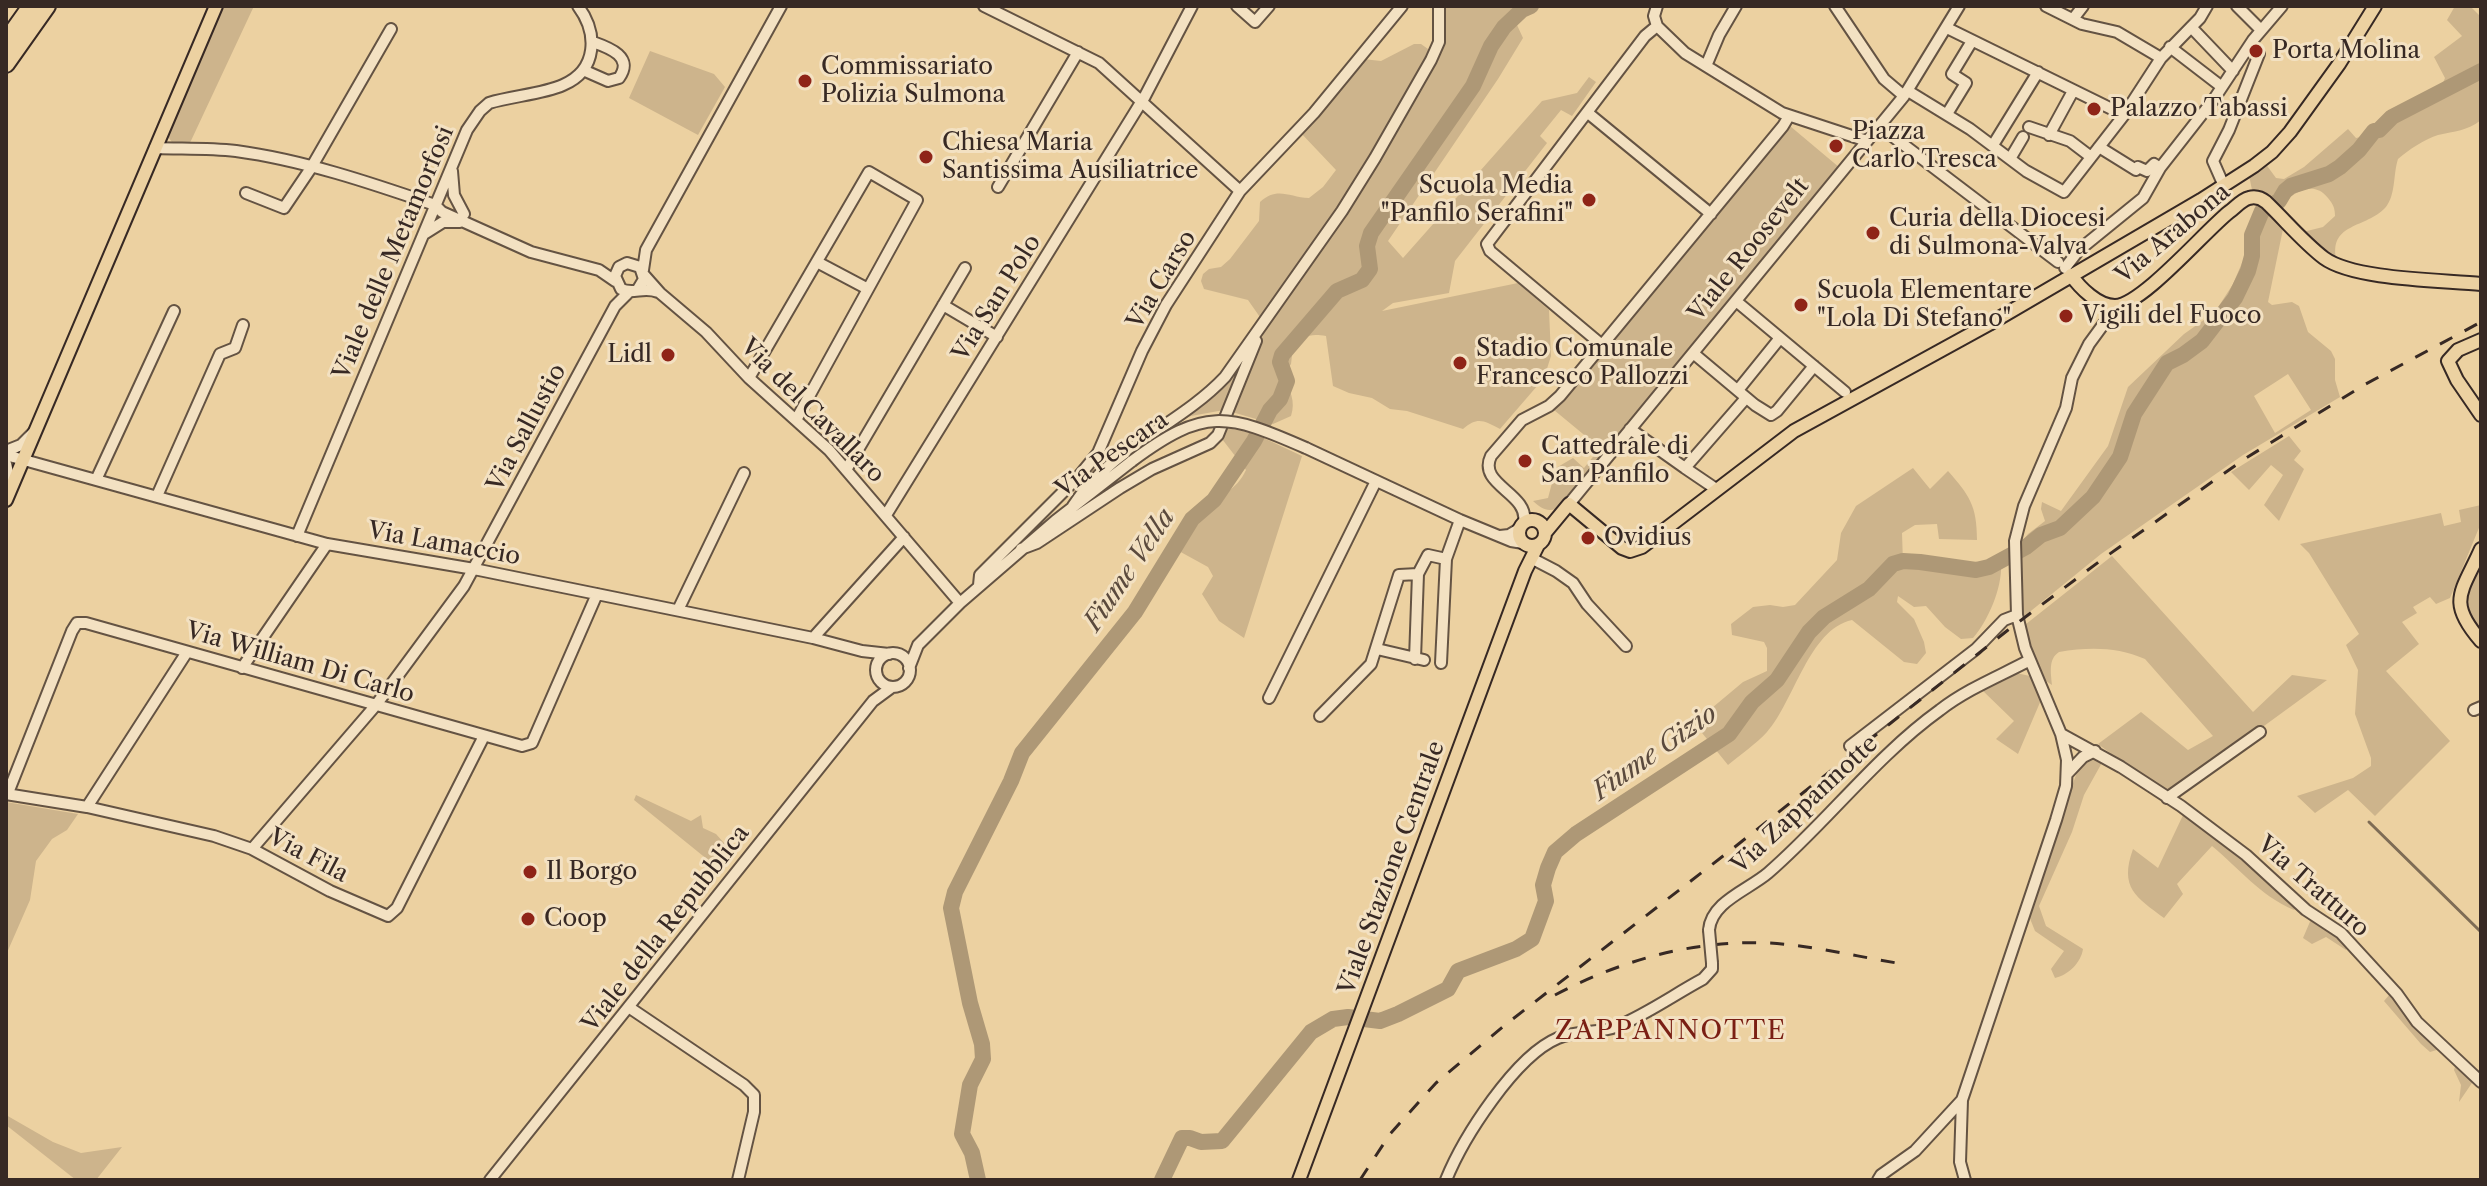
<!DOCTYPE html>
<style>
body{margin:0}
#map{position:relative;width:2487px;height:1186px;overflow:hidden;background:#ecd1a1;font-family:"Libre Caslon Text",serif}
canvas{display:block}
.frame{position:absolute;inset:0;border:8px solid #372924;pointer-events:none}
</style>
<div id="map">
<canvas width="2487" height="1186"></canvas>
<div class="frame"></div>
</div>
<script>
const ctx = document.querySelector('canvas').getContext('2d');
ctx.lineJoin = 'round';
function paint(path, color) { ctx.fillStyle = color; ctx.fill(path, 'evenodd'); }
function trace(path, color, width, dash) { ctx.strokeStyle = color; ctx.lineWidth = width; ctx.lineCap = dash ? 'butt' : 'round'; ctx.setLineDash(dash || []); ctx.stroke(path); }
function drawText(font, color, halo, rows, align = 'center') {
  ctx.font = font + ' "Libre Caslon Text",serif'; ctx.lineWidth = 6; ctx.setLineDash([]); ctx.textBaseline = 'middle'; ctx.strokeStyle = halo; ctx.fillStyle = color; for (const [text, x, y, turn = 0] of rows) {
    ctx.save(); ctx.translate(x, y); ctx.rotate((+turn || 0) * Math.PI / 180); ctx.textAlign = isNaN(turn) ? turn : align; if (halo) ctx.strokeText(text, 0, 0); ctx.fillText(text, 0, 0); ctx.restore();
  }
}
paint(new Path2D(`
 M220,6H254L189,145H174L166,134Z
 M1444,6H1525L1517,25L1523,38L1498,79L1388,241L1403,258L1542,101L1577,93L1589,77L1596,82L1572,116L1561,110L1540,136L1547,143L1455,261L1449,293L1393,303L1382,311L1518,283L1549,310L1551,356L1544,378L1500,429C1484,421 1478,416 1463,429L1407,411L1390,409L1372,398L1349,393L1333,386L1326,336C1310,333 1304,336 1293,347L1291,364L1283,376C1290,390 1296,401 1291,416L1273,424L1232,412L1268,322L1438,60L1445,36Z
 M2455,6H2470L2481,17V120C2467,131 2455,131 2438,135C2423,140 2410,149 2398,159C2393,174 2396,196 2385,208C2366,228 2330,223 2336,258L2327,255L2303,232L2323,227L2335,216C2335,208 2333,204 2328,198C2312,178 2291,195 2277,208L2252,190L2249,175L2265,163L2276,178L2284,179L2304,167L2348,129L2356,138L2365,136L2390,114L2429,96C2434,88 2442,88 2445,78L2434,57L2462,36L2447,20Z
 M1414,44H1421L1428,49L1427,58L1369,164L1262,320L1248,300L1204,289L1201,281L1203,274L1209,269L1221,267L1230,259L1259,221L1260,202C1277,186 1289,197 1309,198L1323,187L1336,170L1299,131L1363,59L1381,61Z
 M650,51L714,74L725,87L698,135L629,98Z
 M1790,126L1840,168L1556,509C1546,512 1541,508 1533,501L1548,498L1556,468L1573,458L1584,468L1600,448L1554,410Z
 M2258,206L2283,229L2268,302L2272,305L2292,302L2299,306L2308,332L2331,351L2335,359V380L2340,397L2243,455L2101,554L2021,619L2019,545L2028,534L2045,521L2041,509L2042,502L2061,511L2108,446L2128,387L2184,334L2215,312L2233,284L2247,251ZM2288,374L2311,410L2275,433L2254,396Z
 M1250,346L1224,410L1191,416L1169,425Z
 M1227,428L1253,433L1302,456L1244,638L1219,621L1202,594L1213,576L1208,567L1177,550C1186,537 1192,523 1203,512C1218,497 1237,490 1246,470L1222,439Z
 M2289,436L2301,451L2294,460L2304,469L2279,521L2264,505L2283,475L2271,465L2249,490L2231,472Z
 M1913,468L1930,489L1948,471C1969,495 1977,505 1977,540L1939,539L1937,524L1915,525L1902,533L1903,563L1978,573L2001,566C2002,588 1988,621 1973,638L1961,639L1945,627L1926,606L1914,607L1898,596L1897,602L1914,619L1924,642L1926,653L1917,664L1904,662L1852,620C1809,629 1794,702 1767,732C1756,744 1741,754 1728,765L1694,723L1743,682L1767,671V648L1764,642L1732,635L1731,624L1753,607L1770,605L1783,607L1795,605L1837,560L1841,533L1856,506Z
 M2481,505V523L2450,598L2436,604L2430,597L2413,607L2417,613L2402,622L2419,644L2386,671L2450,741L2375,816L2348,790L2315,813L2297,796L2353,778L2371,766V758L2355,714L2358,670L2346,645L2359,634L2309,553L2300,544L2441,513L2444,526L2461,522L2459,510Z
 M2112,556L2253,712L2292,675L2327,680L2168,796L2098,744L2141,712L2188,750L2213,736L2145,659C2117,647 2090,647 2059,652C2048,659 2051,673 2052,685L2040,677L2021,628Z
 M2481,559V636L2462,602Z
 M2016,673L2030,676L2041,700L2018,754L1996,739L2014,721L1982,690Z
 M2091,755L2104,759L2084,795L2072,832L2039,906L2046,926L2083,949C2081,963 2068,975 2055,978L2051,969L2064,951L2035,931L2027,911L2076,775L2082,762Z
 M636,795L691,821L701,815L703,828L716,834L733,853L713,864L634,800Z
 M6,802L78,814L67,830L52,839L36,861L30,900L6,955Z
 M2185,811L2298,906L2294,910C2258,894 2241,870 2212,846L2177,884L2183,894L2164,918C2136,897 2119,888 2133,849L2158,868Z
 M2312,917L2348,943L2346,950L2326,937L2312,944L2303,938Z
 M2390,994L2440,1049L2430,1052L2421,1044L2384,1001Z
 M2456,1063L2474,1080L2459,1102L2461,1085L2454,1070Z
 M6,1115L53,1142L81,1153L122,1147L96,1180H76L6,1125Z`), '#cdb48c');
trace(new Path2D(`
 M2369,822L2481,932`), '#7e6c55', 3);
trace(new Path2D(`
 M978,1180L972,1153L962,1134L970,1085L983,1059L982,1044L970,1003L951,908L955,892L1011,781L1022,753L1135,612L1192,519L1214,500L1254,441L1270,410L1280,399L1287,381L1280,362L1282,355L1337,291L1362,280L1370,269L1367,246L1371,233L1473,86L1491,46L1504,27L1522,10L1531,6
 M1162,1180L1182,1138H1190L1201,1142L1222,1141L1311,1032L1333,1019L1348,1017L1380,1021L1398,1014L1448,989L1458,971L1516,949L1532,939L1546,901L1543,885L1548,868L1555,852L1576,834L1729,734L1752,702L1777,680L1809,632L1824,617L1869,589L1893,564L1903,561L1920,562L1976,570L1989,567L2026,547L2041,535L2060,528L2093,497L2120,457L2134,414L2167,363L2183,355L2202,341L2235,298L2248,271L2252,256V235L2262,211L2279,201L2285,191L2291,186L2329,174L2340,167L2359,150L2374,131L2379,130L2392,117L2481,71`), '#ae9876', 16);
const minor = new Path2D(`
 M984,6L1099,63L1240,191
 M1237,6L1255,22L1269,6
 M1657,6L1654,16L1657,26L1685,53L1782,113L1867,141
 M1835,6L1884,79L1904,96
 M2046,6L2082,24L2117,32L2161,58
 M2237,6L2261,30
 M2073,19L2083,6
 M2191,27L2233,71
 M1947,28L2124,115
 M2170,47L2222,87
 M1706,66L1719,35L1736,6
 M583,70L608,81L619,78C634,57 610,48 593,42
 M1908,91L1970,129L2026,171L2064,192L2124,115L2161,58L2200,18L2207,6
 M1588,113L1711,214
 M1947,114L1966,83L1952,74L1972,41
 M1879,126L2058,262
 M2029,127L2070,141L2091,157
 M2049,135L2073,91
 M1993,145L2038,72
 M2099,147L2136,170L2138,167L2147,171L2154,164L2160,168
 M155,148C182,149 209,148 236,151C303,160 371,183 435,205L442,212L531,252L599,270L615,281
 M2010,159L2023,137
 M452,171L454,195L464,214
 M2224,186L2213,161L2229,130L2259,54
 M998,187L1078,52
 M246,193L284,208L311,168L391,29
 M424,234L443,222H460
 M817,262L868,289
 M2065,268L2079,250L2143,198L2160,168L2214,99L2253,40L2282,6
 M643,270L646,250L781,6
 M644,275L660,293L706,332L749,378L829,450L960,603
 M638,289L644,279L640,267L627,263L619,267L615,276L621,289C633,295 644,286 658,292
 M1736,301L1845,392
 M943,305L997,337
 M1602,345L1490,251L1487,244L1645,36L1657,26
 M1693,353L1755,405L1771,415L1777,411L1814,366
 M749,378L869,172L917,200L796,420
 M1738,390L1780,338
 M1630,429L1685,468L1746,398
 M1306,448L1460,520L1511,541L1523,543
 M6,451L21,445L33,433
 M6,455L327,544L474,569L813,638L862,651L889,654
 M6,464L11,485
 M1685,468L1716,489
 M846,470L965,268
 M96,480L174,311
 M157,496L220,354L235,348L243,325
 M1569,504L1904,96L1959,6
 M1073,506C1109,449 1180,425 1225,377L1342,211L1375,158L1431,60L1439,42V6
 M886,515L1145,96L1192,6
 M1524,522C1529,493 1477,485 1491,456L1522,420L1549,406L1560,396L1783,126L1789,116
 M297,536L467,130L480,111L489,103C512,96 543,94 563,85C598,70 598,33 578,6
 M1500,536L1509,535L1519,529
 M1021,549L1037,543L1120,488L1152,469L1210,443L1218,435L1256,341
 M1531,558L1556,571L1573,583L1587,604L1626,646
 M979,585L980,575L1079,476L1098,453L1142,351L1166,305L1240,191L1314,113L1402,6
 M678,610L744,473
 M813,638L904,537
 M1377,649L1424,660
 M876 670a17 17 0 1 1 34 0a17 17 0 1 1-34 0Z
 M1415,659L1418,574
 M1441,663L1446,559L1460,520
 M242,668L327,544
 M909,668L918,645L960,603L1055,521L1132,461
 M1269,698L1376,481
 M2474,710L2481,707
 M1320,716L1371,664L1399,575L1418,574L1428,555L1446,559
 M2061,734L2121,767L2181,806L2246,855L2306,910L2341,933L2397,994L2417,1022L2481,1082
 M1850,746L1976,649L2004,620L2017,615
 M2067,774L2083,757L2095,751
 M8,793L72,631L77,623H86L522,746L532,743L597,594
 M6,794L87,807L214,836L252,849L330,891L388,916L397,908L484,736
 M2167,798L2260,732
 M87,807L187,652
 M252,849L376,705L464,586L615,306L629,292
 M1709,930C1711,902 1748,890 1768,873C1827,822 1876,756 1940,710C1967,689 2000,676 2030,660
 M630,1008L744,1085L754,1095V1112L738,1180
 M490,1180L873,701L892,687
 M1446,1180C1463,1138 1515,1056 1558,1038C1577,1030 1599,1034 1618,1026C1647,1014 1675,994 1703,979L1712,969V963
 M1878,1180L1881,1175L1915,1151L1962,1100
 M1965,1180L1960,1162L1962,1100L2056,820L2066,786L2067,760L2061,734L2025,648L2017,615L2015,541L2024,506L2066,408L2072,378L2089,344L2108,318L2112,306`);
const major = new Path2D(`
 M2071,275C2080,288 2098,306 2115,306C2142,305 2204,232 2229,212C2235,208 2241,200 2249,198C2256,196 2261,198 2266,202C2285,220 2303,242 2324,258C2354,280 2442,280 2481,284
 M2481,340L2458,350L2448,361L2457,380L2481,415
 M6,500L216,6
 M1519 533a13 13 0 1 1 26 0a13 13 0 1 1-26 0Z
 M1545,533L1569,504L1622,548L1630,551L1642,547L1794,431L1989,324L2201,200L2254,166L2272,152L2290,132L2339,64L2375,6
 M2481,549C2462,592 2446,601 2481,641
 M1299,1180L1525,571L1538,545`);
const highway = new Path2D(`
 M6,41L31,6
 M6,64L47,6`);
trace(minor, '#645343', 14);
trace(major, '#372924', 16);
trace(highway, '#372924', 20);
trace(minor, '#f3e1c2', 10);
trace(major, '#ecd1a1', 12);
trace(highway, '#ecd1a1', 16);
trace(new Path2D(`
 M1555,995C1622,960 1692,940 1768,943C1811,945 1854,956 1897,963
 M1360,1180L1390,1134L1436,1083L1505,1025L1736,846L2008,630L2104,558L2246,458L2364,385L2481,322`), '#372924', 3, [14, 14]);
const minorBridge = new Path2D(`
 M1132,461C1205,407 1226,413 1306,448
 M1709,930L1712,963`);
trace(minorBridge, '#645343', 14, []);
trace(minorBridge, '#f3e1c2', 10);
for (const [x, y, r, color] of [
 [2256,51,8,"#8f2418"],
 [805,81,8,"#8f2418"],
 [2094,109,8,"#8f2418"],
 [1836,146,8,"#8f2418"],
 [926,157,8,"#8f2418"],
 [1589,200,8,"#8f2418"],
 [1873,233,8,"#8f2418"],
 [1801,305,8,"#8f2418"],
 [2066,316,8,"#8f2418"],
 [668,355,8,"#8f2418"],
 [1460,363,8,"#8f2418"],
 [1525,461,8,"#8f2418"],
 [1588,538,8,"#8f2418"],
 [530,872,8,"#8f2418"],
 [528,919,8,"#8f2418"]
]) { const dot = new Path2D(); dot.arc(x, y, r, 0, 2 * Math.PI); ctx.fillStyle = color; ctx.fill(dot); trace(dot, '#f3e1c2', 3); }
drawText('24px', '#372924', '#f3e1c2', [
 ["Porta Molina",2272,51],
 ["Commissariato",821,67],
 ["Polizia Sulmona",821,95],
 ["Palazzo Tabassi",2110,109],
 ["Piazza",1852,132],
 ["Carlo Tresca",1852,160],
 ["Chiesa Maria",942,143],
 ["Santissima Ausiliatrice",942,171],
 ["Scuola Media",1573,186,"right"],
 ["\"Panfilo Serafini\"",1573,214,"right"],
 ["Curia della Diocesi",1889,219],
 ["di Sulmona-Valva",1889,247],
 ["Scuola Elementare",1817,291],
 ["\"Lola Di Stefano\"",1817,319],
 ["Vigili del Fuoco",2082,316],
 ["Stadio Comunale",1476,349],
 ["Francesco Pallozzi",1476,377],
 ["Lidl",652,355,"right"],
 ["Cattedrale di",1541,447],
 ["San Panfilo",1541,475],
 ["Ovidius",1604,538],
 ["Il Borgo",546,872],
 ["Coop",544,919]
], 'left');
drawText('24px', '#372924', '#f3e1c2', [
 ["Via Arabona",2173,234,-40],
 ["Viale Roosevelt",1749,250,-51],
 ["Viale delle Metamorfosi",394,253,-67],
 ["Via Carso",1162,280,-59],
 ["Via San Polo",997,298,-58],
 ["Via del Cavallaro",812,411,45],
 ["Via Sallustio",527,428,-62],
 ["Via Pescara",1112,455,-35],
 ["Via Lamaccio",444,544,10],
 ["Via William Di Carlo",300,663,16],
 ["Via Zappannotte",1805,805,-43],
 ["Via Fila",308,856,28],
 ["Viale Stazione Centrale",1392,868,-70],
 ["Via Tratturo",2313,887,41],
 ["Viale della Repubblica",666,929,-52]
]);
drawText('italic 26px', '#5b4a3d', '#f3e1c2', [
 ["Fiume Vella",1130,570,-56],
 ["Fiume Gizio",1655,753,-35]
]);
ctx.letterSpacing = '2px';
drawText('26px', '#7a1f14', '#f3e1c2', [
 ["ZAPPANNOTTE",1671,1031]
]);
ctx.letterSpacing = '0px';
</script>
